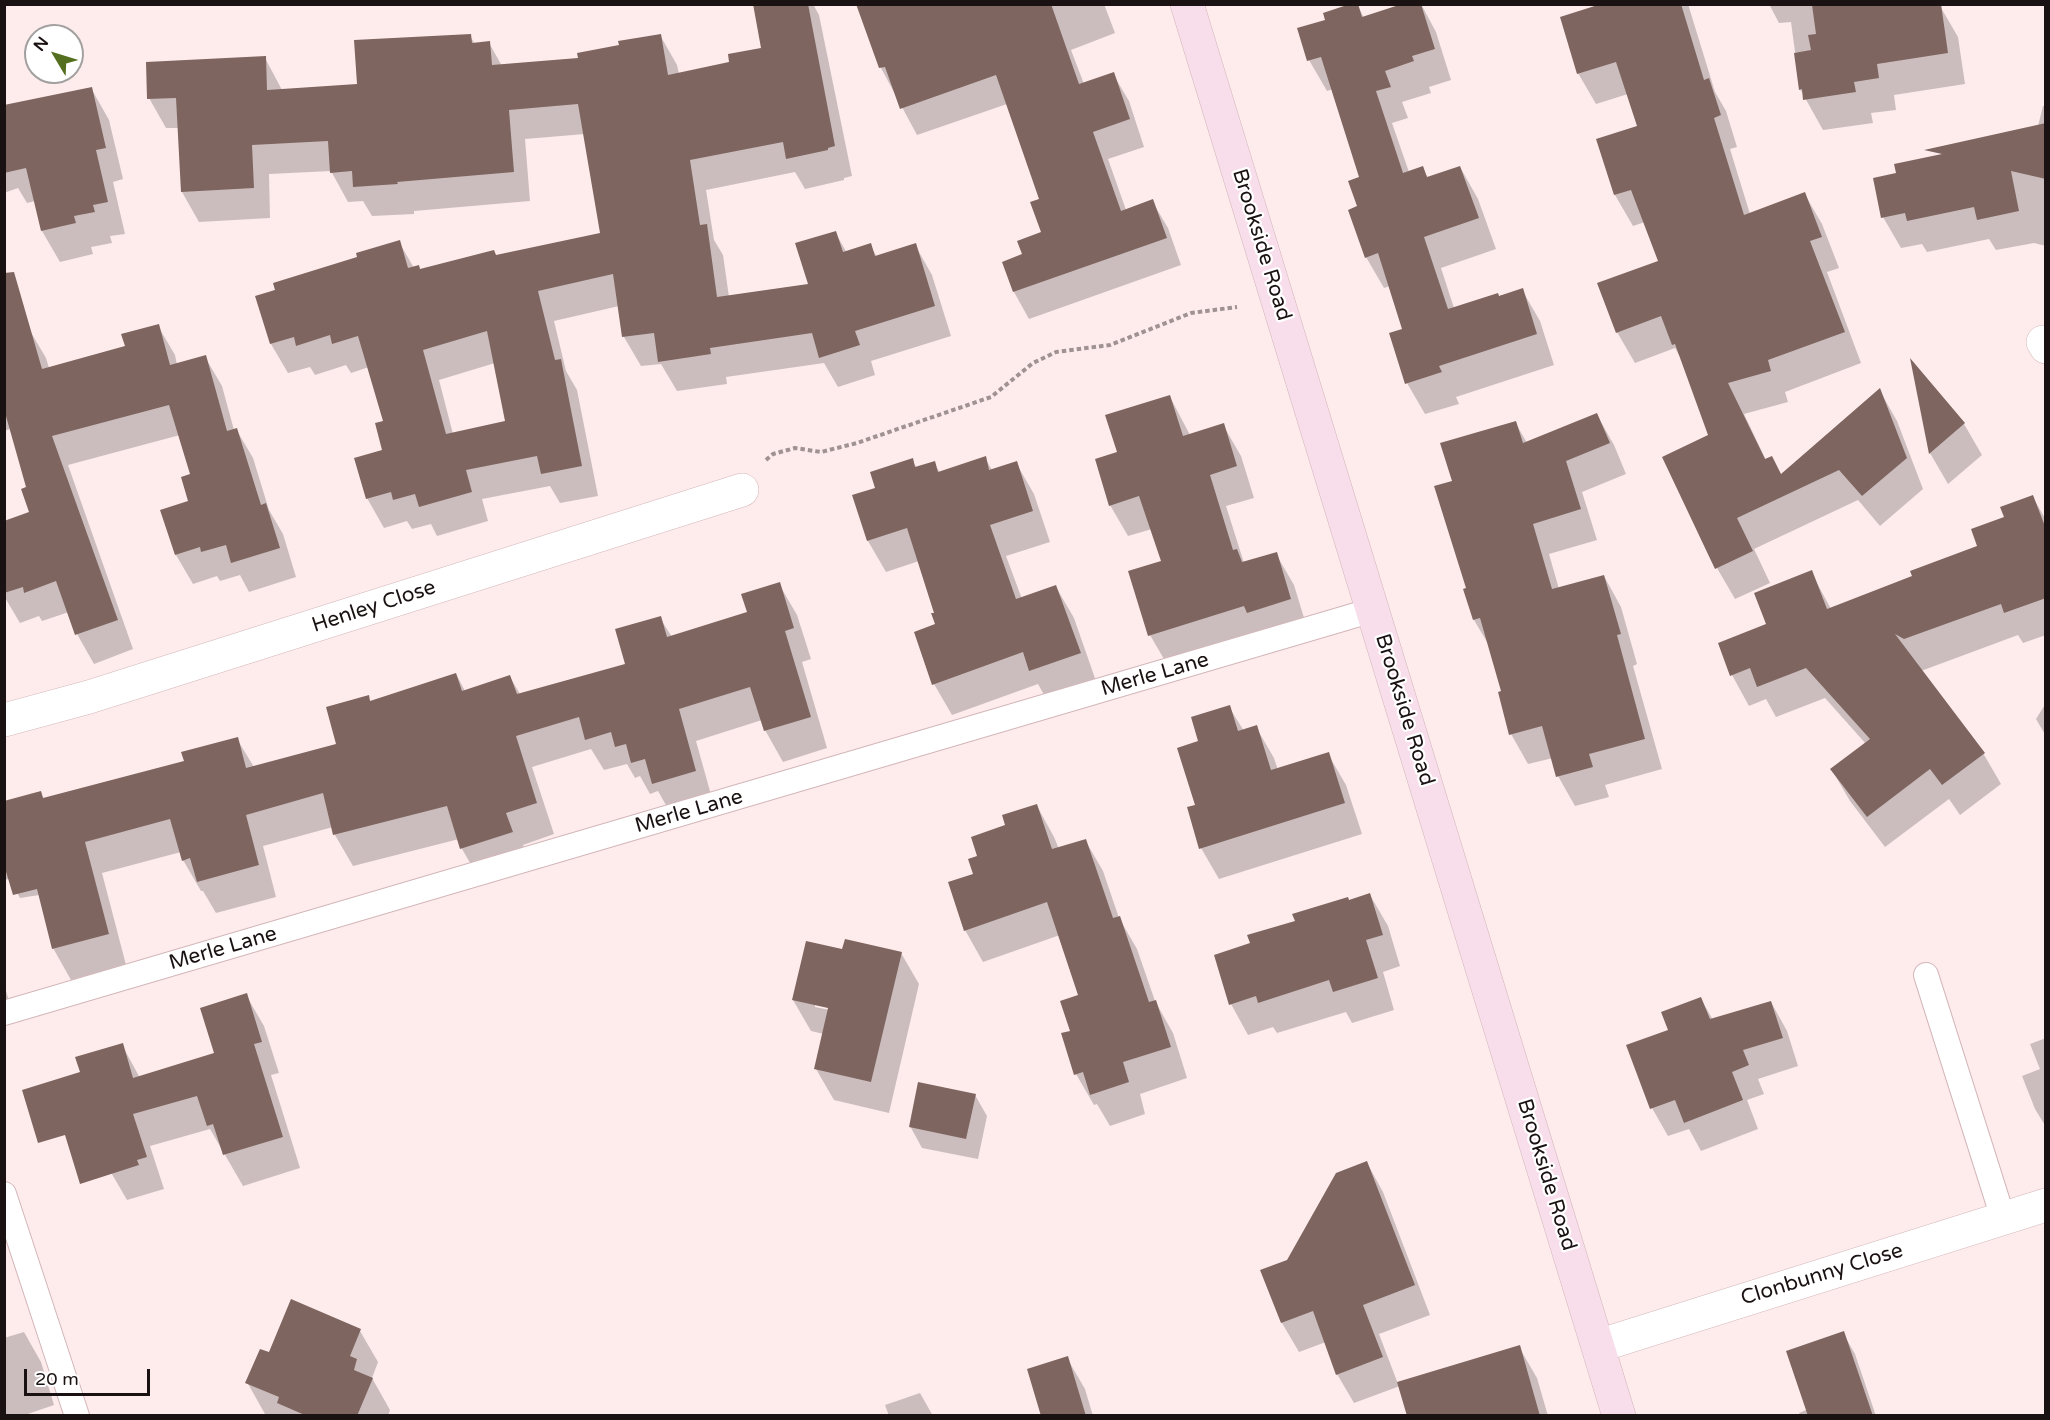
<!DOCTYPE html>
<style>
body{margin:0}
#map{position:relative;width:2050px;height:1420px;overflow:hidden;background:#feeced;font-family:"Varela Round",sans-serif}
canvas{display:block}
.frame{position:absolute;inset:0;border:6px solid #1a1112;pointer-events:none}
.north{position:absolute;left:24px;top:24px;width:60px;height:60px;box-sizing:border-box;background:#fff;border:2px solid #a3a0a0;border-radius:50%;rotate:308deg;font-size:16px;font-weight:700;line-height:24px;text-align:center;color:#1a1112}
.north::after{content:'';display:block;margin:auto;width:21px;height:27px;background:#556f21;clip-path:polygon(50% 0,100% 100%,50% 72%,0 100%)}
.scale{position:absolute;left:24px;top:1369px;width:126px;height:27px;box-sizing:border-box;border:3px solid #1a1112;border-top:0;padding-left:8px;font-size:18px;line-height:21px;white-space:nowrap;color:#1a1112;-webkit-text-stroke:4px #fff;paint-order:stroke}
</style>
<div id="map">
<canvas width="2050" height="1420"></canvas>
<div class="frame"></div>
<div class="north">N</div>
<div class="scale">20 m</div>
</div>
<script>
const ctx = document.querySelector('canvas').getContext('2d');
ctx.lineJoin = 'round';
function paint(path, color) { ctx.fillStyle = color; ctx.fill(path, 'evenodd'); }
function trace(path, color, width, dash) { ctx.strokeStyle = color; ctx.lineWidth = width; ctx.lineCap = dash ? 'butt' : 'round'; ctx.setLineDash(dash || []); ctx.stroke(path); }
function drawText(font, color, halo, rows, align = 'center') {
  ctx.font = font + ' "Varela Round",sans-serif'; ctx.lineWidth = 4.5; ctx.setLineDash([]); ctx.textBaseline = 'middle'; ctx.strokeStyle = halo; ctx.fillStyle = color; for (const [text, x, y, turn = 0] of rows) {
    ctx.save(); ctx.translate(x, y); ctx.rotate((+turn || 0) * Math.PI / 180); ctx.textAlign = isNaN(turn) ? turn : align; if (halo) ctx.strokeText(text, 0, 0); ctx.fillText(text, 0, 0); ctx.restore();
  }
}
paint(new Path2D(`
 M754,4H813L819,15L852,176L844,178V180L805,189L795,172L706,190L714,240L723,255L729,297L810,285L835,232L847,253L870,245L877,257L915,245L932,275L951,336L871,361L875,375L838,387L824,363L726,377L727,384L677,391L661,364L641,366L624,337L619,306L554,321L566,371L577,390L598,496L560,503L550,486L482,499L488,521L437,536L431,524L412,529L407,521L384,528L367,498L384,451L385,422L369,367L351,373L346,365L315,375L310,367L288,373L271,344L257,297L399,242L414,268L420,270L496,257L602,234L585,134L525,139L530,201L414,211V214L372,216L363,201L348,202L331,171L269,174L270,218L199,222L182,192L179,128H166L149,98L265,58L282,90L358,86L470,36L475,44L489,43L502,66L580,60L660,35L677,65L679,74L730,64L763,49ZM495,363L507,422L453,434L439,380Z
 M858,4H1104L1115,33L1071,50L1084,84L1113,74L1129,101L1144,147L1108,159L1126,210L1152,201L1168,228L1181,265L1029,319L1014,292L1004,262L1024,255L1043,233L1041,200L1007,104L917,135L881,68Z
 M1357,4L1364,18L1421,4L1436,32L1451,80L1429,87L1431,93L1402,102L1408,118L1392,123L1409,172L1422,168L1428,178L1460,167L1478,199L1496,249L1441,268L1454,308L1522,290L1540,321L1554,365L1456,397L1459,404L1425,414L1407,383L1403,330L1390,286L1384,288L1366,257L1359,207L1361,178L1333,89L1327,91L1309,60L1327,21Z
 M1599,4H1688L1715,92L1726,111L1737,147L1730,149L1750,214L1804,193L1822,224L1839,268L1827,272L1861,363L1785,392L1788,402L1744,414L1766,460L1781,475L1880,391L1897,421L1923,489L1880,526L1858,500L1754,549L1770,583L1735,599L1717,568L1710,436L1683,362L1675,348L1635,363L1617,332L1660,261L1645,222L1633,226L1615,195L1639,127L1628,94L1596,104L1578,73Z
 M1769,4L1940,6L1958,37L1965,84L1894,95L1896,110L1871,113L1873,123L1823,130L1800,89L1791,22L1779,23Z
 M91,88L109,120L123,179L113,182L125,234L110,236L112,243L91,247L93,254L60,262L42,231L35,201L27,203L18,188L4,193V107Z
 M2043,106H2046V246L2034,243L1996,250L1989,239L1927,252L1922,244L1901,248L1883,217L1898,174L2038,126Z
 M158,326L175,355L177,365L205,357L222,386L234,430L236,429L253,458L269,510L283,534L296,577L249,592L240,575L220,581L217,576L193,584L176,555L162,511L190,502L192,475L180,435L68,465L133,649L94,664L77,634L69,612L42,621L39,616L20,623L4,596V523L31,513L28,488L10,429L4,431V336L29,329L46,358L49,368L127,347Z
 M1912,363L1964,424L1982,455L1948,484L1930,453Z
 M1170,397L1190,435L1223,425L1241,456L1254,498L1226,506L1244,563L1276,554L1294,585L1308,631L1168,666L1150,635L1162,562L1152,529L1128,536L1110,505L1118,453Z
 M1597,415L1614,445L1626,474L1582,492L1597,540L1549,554L1559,589L1604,576L1621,607L1637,664L1633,666L1662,769L1605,785L1609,797L1575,806L1558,776L1553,758L1528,764L1511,734L1503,692L1490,647L1474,620L1465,590L1467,589L1454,482L1515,422L1527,443Z
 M985,458L992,470L1016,463L1034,494L1050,542L1006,556L1022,599L1056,587L1074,618L1097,684L1048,702L1038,684L952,715L934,684L937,625L936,613L919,561L886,572L868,541L854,496L877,489L912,460L917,468L934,463L940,473Z
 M2032,496L2046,520V635L2023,643L2018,635L1921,671L1983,753L2001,784L1960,815L1949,799L1885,847L1850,801L1832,770L1866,744L1825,698L1776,717L1766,699L1749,706L1732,675L1768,625L1811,572L1831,609L1914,577L1979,547L2006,518Z
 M779,584L797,615L811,659L802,662L827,748L783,762L765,730L762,720L696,741L713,802L671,814L658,791L650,794L640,776L635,778L627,764L604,770L591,749L532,767L554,834L523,845L529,864L480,880L462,849L459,839L353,866L335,835L333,827L263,846L276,897L216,913L203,891H201L183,860L181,852L102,873L126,965L71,980L53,948L59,892L20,898L9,879L4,880V802L41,793L44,799L186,762L237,739L254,767L337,745L368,697L371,702L456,674L465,691L510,677L520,694L626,665L660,618L672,637L748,613Z
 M2046,703V736L2036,719Z
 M1229,707L1244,731L1256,727L1274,758L1278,770L1328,754L1346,785L1362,834L1219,879L1201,848L1197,806L1200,742Z
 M1037,806L1054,837L1059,849L1085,840L1103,871L1119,918L1137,949L1155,1001L1173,1033L1187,1078L1140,1094L1145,1114L1110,1126L1097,1104L1094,1105L1076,1074L1072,1032L1079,996L1060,935L983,962L965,930L979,857L1007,826Z
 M1370,895L1388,926L1400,966L1383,972L1394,1010L1352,1023L1346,1012L1277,1033L1273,1027L1248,1035L1231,1004L1251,944L1297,922Z
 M843,951L901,953L919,984L889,1113L834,1100L816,1069L824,1034L811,1031L793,1000ZM815,1003L836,1008L835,1011L815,1007Z
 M4,985L15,1019L4,1022Z
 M246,995L264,1026L279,1073L271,1075L300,1168L243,1186L210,1129L150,1146L164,1189L127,1200L109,1169L122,1045L140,1078L216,1054Z
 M1701,999L1713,1020L1771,1002L1787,1031L1798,1066L1758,1079L1764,1094L1747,1100L1758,1129L1701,1151L1689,1129L1668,1136L1652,1108L1670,1030Z
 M2046,1038V1127L2035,1109L2022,1076L2040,1069L2030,1044Z
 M975,1095L987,1116L978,1159L922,1148L910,1126Z
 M1367,1163L1383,1192L1430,1315L1379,1334L1398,1384L1519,1347L1537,1378L1548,1416H1408L1400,1386L1354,1403L1337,1374L1326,1342L1299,1352L1282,1323L1262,1271L1288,1261Z
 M360,1331L378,1362L372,1378L390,1410L388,1416H269L265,1414L247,1382L269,1354Z
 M24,1332L41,1362L54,1405L22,1416H4V1338Z
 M1843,1333L1855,1354L1876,1416H1800L1799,1413L1808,1409Z
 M1067,1358L1085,1389L1093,1416H1043Z
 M920,1393L933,1416H889L885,1405Z`), '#0003');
paint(new Path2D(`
 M753,4H808L835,146L828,148V150L786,159L783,142L690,160L700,225L707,224L717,297L808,284L795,243L836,231L843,252L871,243L875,256L916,243L935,306L855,331L860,345L819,358L812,333L710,348L711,354L658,362L654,333L622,337L613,274L538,291L555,360L561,359L582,466L541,474L537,456L466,470L472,492L419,507L415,494L393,500L391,492L366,499L354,458L382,450L375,423L383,421L358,336L332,344L330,335L296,346L294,337L270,344L255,296L275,290L273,283L357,257L356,253L400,240L408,268L419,265L420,269L494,250L496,255L600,233L578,104L509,110L514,172L397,182L398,184L353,187L352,171L330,173L328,141L252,145L254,188L181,192L176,98L147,99L146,62L266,56L267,90L357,84L354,40L471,34L472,43L490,41L492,65L578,58L577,53L619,45L618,41L661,34L668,75L729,62L728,54L761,48ZM487,331L505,421L446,434L423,350Z
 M856,4H1051L1079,84L1114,72L1130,119L1093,132L1121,211L1153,199L1167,238L1013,292L1002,262L1022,254L1017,241L1041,232L1030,202L1039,199L996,75L900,109L885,67L879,68Z
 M1350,4H1358L1362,17L1402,4H1421L1435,49L1412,56L1414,61L1385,71L1391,87L1376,91L1403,173L1423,166L1427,177L1460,166L1479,218L1424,237L1448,309L1498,293L1499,296L1523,288L1537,334L1439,366L1442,372L1405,384L1389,333L1402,329L1378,253L1365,258L1348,210L1357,206L1348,181L1359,177L1321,57L1307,61L1297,28L1325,20L1323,13Z
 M1601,4H1681L1704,80L1709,78L1721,115L1714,118L1744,215L1805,192L1822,237L1810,241L1845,332L1768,360L1771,371L1728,383L1765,459L1772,456L1781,474L1880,388L1907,458L1862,496L1839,470L1737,518L1753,551L1715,569L1662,457L1708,435L1675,344L1672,345L1661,316L1616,333L1597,283L1658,261L1631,190L1614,195L1596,139L1637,126L1616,62L1577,74L1560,17Z
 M1941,4L1948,53L1877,64L1879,78L1854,82L1856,92L1803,100L1802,89L1799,90L1794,53L1811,50L1808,35L1816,34L1812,5Z
 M92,87L106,148L96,150L108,202L93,205L95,212L74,216L76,223L41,231L26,168L4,173V105Z
 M2046,123V179L2011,171L2019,211L1977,220L1974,207L1907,221L1905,213L1881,218L1873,178L1896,173L1894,164L1942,154L1924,150Z
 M14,272L42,369L125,346L121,334L159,324L170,365L206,355L227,431L237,428L261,505L266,503L280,548L231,563L226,545L201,552L200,547L175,555L160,510L188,501L181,477L190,474L169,405L52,436L118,620L75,635L56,581L24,593L23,587L4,593V521L29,512L21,489L26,487L4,409V273Z
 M1910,358L1965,423L1929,454Z
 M1170,395L1183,436L1224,423L1237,466L1210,475L1233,550L1237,549L1242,562L1277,552L1291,599L1247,613L1244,606L1148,636L1128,571L1161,561L1139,496L1109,506L1095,459L1117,452L1105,415Z
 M1597,413L1610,443L1566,461L1581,509L1533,524L1552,589L1604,575L1621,634L1617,635L1645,739L1589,754L1593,767L1556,777L1542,726L1509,735L1498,692L1501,691L1480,618L1473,620L1463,589L1466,588L1434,486L1452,481L1440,443L1516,421L1523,443Z
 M986,456L989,470L1017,461L1033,511L990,525L1016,599L1056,585L1081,653L1029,671L1023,652L932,685L914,632L935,624L931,613H934L907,528L867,541L852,495L875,488L870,472L913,458L915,467L935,461L938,472Z
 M2033,495L2046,529V598L2004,613L2001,604L1904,639L1895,634L1985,753L1942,785L1930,769L1867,817L1830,769L1870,739L1806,668L1757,687L1750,668L1730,676L1718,643L1766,624L1754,593L1812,570L1827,609L1912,576L1910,571L1977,546L1971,529L2004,517L2000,507Z
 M780,582L794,628L785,631L811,717L764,731L750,687L679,709L696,771L652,784L645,759L631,763L626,744L615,747L611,732L585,740L579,717L516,736L537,803L506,813L513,832L460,849L447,806L333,835L323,793L246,815L259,865L197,882L190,858L182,861L170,819L85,842L109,934L52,949L37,889L13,895L4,865V801L41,791L43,798L184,761L181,752L238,737L246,768L336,744L326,707L369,695L370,701L456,673L462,691L510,675L517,694L625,664L615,629L661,616L667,637L747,612L741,594Z
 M1230,705L1238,731L1257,725L1271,770L1329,752L1345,803L1199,849L1187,807L1195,805L1177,748L1198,741L1191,717Z
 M1037,804L1052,849L1086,839L1113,918L1120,916L1149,1002L1156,1000L1171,1047L1123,1062L1129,1082L1090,1095L1083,1072L1074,1075L1061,1033L1070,1031L1060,1001L1078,995L1047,902L964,931L948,882L973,874L968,859L977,856L971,837L1005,825L1002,815Z
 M1370,893L1383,935L1366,940L1378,978L1333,992L1329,980L1258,1003L1256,996L1229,1005L1214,955L1250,943L1247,935L1295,921L1292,914L1348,897L1349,900Z
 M845,939L902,952L871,1082L814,1069L828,1008L792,1000L806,941L842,949Z
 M247,993L262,1042L254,1044L283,1137L223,1155L213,1124L207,1126L197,1096L133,1114L147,1157L137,1160L139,1165L80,1184L65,1135L38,1143L22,1090L80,1072L75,1057L123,1043L133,1078L214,1053L200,1008Z
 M1701,997L1710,1019L1771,1001L1783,1038L1743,1050L1749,1065L1732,1072L1743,1100L1684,1123L1675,1100L1650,1109L1626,1045L1668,1030L1661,1012Z
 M918,1082L976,1094L966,1139L909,1127Z
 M1367,1161L1415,1285L1363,1305L1383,1357L1336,1375L1313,1311L1281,1323L1260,1270L1287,1260L1336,1173Z
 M291,1299L361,1329L350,1356L357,1359L354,1370L373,1378L357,1416H307L277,1403L279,1397L245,1383L260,1349L269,1352Z
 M1844,1331L1873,1416H1808L1786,1351Z
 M1520,1345L1540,1416H1407L1397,1382Z
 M1068,1356L1086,1416H1041L1027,1369Z`), '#7e655f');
const lane = new Path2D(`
 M1926,975L2003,1218
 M4,1013L1373,610
 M4,1194L77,1416`);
const street = new Path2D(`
 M2043,342L2046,347
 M4,720L89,697L742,490
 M1598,1346L2046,1205`);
const secondary = new Path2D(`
 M1187,4L1619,1416`);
trace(lane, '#d3b6b9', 26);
trace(street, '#d3b6b9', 34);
trace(secondary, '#d3b6b9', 34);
trace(new Path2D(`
 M766,460L773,454L795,448L821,452L857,443L991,397L1033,363L1056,352L1110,345L1191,313L1237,307`), '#a09293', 4, [4.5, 3]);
trace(lane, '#fff', 24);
trace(street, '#fff', 33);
trace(secondary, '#f8ddeb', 33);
drawText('21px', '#1a1112', '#fff', [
 ["Brookside Road",1261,245,73],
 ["Henley Close",374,607,-18],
 ["Merle Lane",1155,675,-16],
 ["Brookside Road",1404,710,73],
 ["Merle Lane",689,812,-16],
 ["Merle Lane",223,949,-16],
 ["Brookside Road",1546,1175,73],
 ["Clonbunny Close",1822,1275,-17]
]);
</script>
